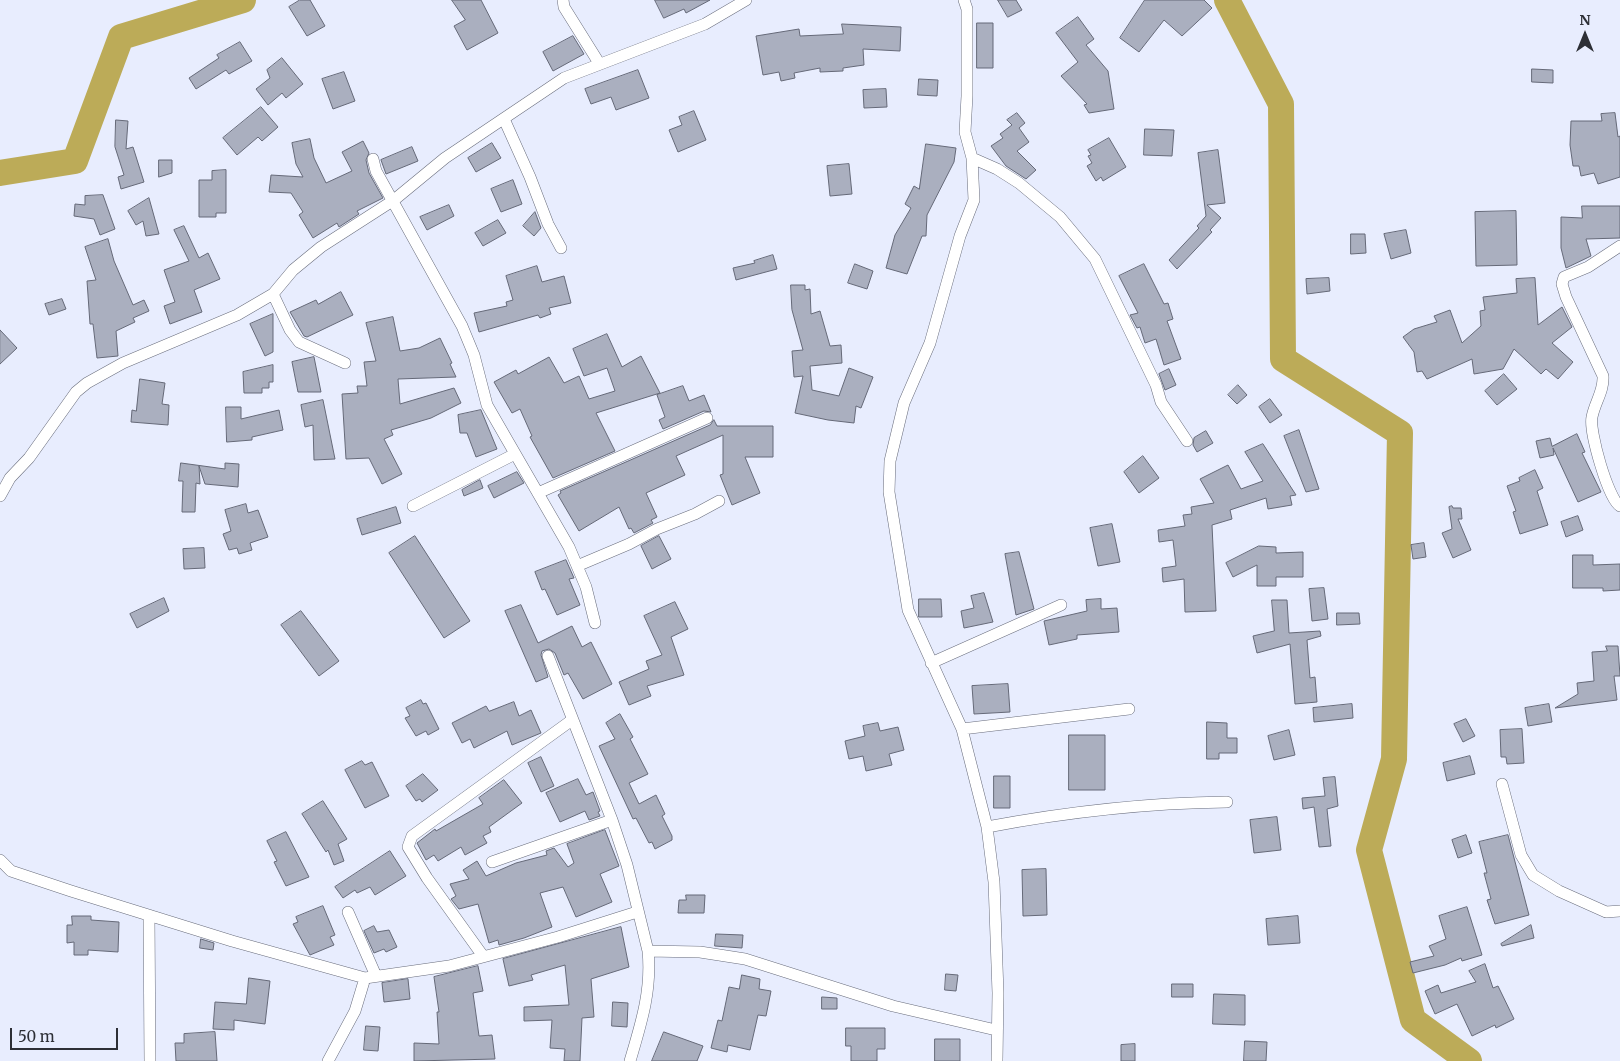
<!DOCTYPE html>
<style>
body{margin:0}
#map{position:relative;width:1620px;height:1061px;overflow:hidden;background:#e8edfe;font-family:Merriweather,serif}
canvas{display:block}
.north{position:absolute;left:1560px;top:10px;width:50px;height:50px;-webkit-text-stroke:4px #e8edfe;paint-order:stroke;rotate:0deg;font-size:14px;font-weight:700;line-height:20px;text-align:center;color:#2d2f36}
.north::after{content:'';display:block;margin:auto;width:18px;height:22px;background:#2d2f36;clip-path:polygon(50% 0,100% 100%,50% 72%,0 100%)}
.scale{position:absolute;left:10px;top:1028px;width:108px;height:22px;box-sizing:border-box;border:2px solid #2d2f36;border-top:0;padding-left:6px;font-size:15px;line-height:18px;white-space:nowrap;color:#2d2f36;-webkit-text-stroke:4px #e8edfe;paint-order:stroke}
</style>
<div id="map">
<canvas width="1620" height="1061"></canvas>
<div class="north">N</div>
<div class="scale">50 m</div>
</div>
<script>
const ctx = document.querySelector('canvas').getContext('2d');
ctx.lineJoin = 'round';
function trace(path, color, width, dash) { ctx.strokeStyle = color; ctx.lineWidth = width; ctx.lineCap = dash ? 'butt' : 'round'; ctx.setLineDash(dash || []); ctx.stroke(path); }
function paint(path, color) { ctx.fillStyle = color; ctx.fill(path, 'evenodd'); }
trace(new Path2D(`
 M1227,0L1281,104L1283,359L1400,433L1394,759L1369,850L1413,1020L1469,1061
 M0,173L75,161L121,37L243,0`), '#bcab58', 26);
const building = new Path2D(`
 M300,0H310L325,26L307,36L289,7Z
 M452,0H481L498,33L467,50L454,26L465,20Z
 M655,0H710L686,13L684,9L664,18Z
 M998,0H1016L1022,10L1008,17Z
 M1145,0H1204L1212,8L1182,36L1164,20L1139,52L1120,38Z
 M1078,17L1094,39L1086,45L1108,71L1114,109L1089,113L1084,105L1087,104L1061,76L1078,62L1056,33Z
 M977,23H993V68H977Z
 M842,24L901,27L900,51L863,49L864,65L843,68V71L820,72V68L794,73L795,78L781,81L779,72L763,75L756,36L799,29L800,36L843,34Z
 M573,36L584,54L553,71L543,52Z
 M240,42L252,61L229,74L226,70L196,89L189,78L219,58L217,55Z
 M282,58L303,84L286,98L282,93L268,105L256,89L270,78L267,70Z
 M1532,69L1553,70V83L1532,82Z
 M638,70L649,98L616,110L611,97L591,104L585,89Z
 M344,72L355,101L333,109L322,79Z
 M919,79L938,80L937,96L918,95Z
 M886,89L887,107L864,108L863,90Z
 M261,107L278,127L262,141L258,137L237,155L223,138Z
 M694,111L706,140L678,152L669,130L682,125L679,117Z
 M1017,113L1025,123L1019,128L1029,142L1017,151L1036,170L1026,179L1006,166L991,146L1003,138L1000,134L1012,125L1007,120Z
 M1615,113L1618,137L1620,136V177L1598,184L1594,173L1581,176L1579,166H1573L1570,145L1571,121H1602L1601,114Z
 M116,120L128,121L126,149L133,147L144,182L121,189L118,177L124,175L115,147Z
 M1145,129L1174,130L1172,156L1144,155Z
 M1109,138L1126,167L1103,181L1101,177L1096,181L1087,166L1092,163L1088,156L1091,155L1088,150Z
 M310,139L314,158L326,183L352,171L342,152L363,141L369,153L366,160L369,173L383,198L357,211L359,214L339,227L337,223L313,238L299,215L303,212L291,193L269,192L271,175L303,177L296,164L292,143Z
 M492,143L501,158L476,172L468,158Z
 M926,144L956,148L954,162L927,215L926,236H922L907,274L886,268L895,235L911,208L905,204L914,186L919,189Z
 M412,147L418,161L386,174L381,160Z
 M1218,150L1225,203L1207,205L1221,218L1210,230L1212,232L1177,269L1169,260L1199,228L1197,226L1206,216L1198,153Z
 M159,160H172V173L159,177Z
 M849,164L852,194L830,196L827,166Z
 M226,170V213H216V217H199V180H212V171Z
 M513,180L522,204L501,212L491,189Z
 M103,195L115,229L100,235L94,219L74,216L75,204L85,205V196Z
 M149,198L159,234L146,236L143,221L136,225L128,211Z
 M449,205L454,216L427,230L420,217Z
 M1582,206H1620V238L1586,239L1591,256L1566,268L1561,248V217L1582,218Z
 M1516,211L1517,265L1476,266L1475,212Z
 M535,212L541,228L534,236L523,226Z
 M498,220L506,233L483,246L475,233Z
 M184,226L199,258L208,253L220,279L194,290L202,312L170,324L164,306L175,302L164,270L189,261L174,230Z
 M1406,230L1411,253L1391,259L1384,234Z
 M1351,234H1365L1366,253L1351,254Z
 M108,239L114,261L133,305L144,300L149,311L133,318L135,322L116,331L118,356L97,358L93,324H90L87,281L96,280L85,247Z
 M773,255L777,269L736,280L733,268L755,263L754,261Z
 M855,264L873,271L867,289L848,283Z
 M1144,264L1164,304L1168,303L1173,319L1167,321L1181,359L1164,365L1156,339L1145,343L1140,327L1137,328L1130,315L1138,313L1119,276Z
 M537,266L542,282L564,276L571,303L549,308L551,314L540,318L538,315L479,332L474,313L507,306L506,302L513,300L506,276Z
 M1329,278L1330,291L1307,294L1306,279Z
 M1535,278L1538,325L1562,307L1572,327L1552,343L1573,362L1558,379L1546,369L1541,374L1514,349L1503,369L1474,374L1472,359L1427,379L1422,371L1417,372L1414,352L1403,337L1414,329L1437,322L1434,316L1450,310L1462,343L1481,326L1480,311L1485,310L1483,297L1517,293L1516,279Z
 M791,285H805V290L810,289L811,314L820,311L830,346L841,345L842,363L810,366L812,390L839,396L849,368L873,377L861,408L856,406L854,423L828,420L795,413L803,376L794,377L792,351L803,350L792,310Z
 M341,292L353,315L307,337L304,336L290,312L316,300L318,304Z
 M62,299L66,309L49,315L45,304Z
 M273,314V352L265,356L250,324Z
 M393,317L400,351L419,348L440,338L452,363L450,364L456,377L398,379L400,404L454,388L461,403L431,418L391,430L393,435L384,439L402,474L382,484L369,458L346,459L342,394L358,393L357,386H367L364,362L376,361L366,323Z
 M0,330L17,348L0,364Z
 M607,334L622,367L641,356L660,393L596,413L615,451L553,478L530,437L532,436L520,409L512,413L494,382L516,370L518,374L549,357L564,383L579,376L589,399L615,391L607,368L584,376L573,349Z
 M314,357L321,392H298L292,362Z
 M273,365V382H269V388H262V393H244L243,372Z
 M1169,369L1176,385L1165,390L1159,374Z
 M1504,374L1517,389L1497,405L1485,391Z
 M140,379L165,383L162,404L169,405L168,425L131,422L132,410L136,411Z
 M1238,385L1247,395L1237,404L1228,395Z
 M683,386L689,401L704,395L711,412L704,411L663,429L659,420L665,417L657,395Z
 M1270,399L1282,415L1270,423L1259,407Z
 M323,400L335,459L314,460L313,425L305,427L301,405Z
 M226,407H241V419L279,410L283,430L252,437V440L227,442Z
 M481,410L497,449L476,457L467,433H460L458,415Z
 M714,420L717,426H773V457H745L760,493L732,505L720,475L723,474V435L676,456L685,475L646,493L657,517L651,520L653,523L634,533L631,528L629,529L619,507L579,531L558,495L561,493L560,491L710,425Z
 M1299,430L1319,489L1306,492L1284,436Z
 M1206,431L1213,443L1197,452L1193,445L1194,438Z
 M1577,434L1585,452L1582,453L1601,492L1578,502L1553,448L1554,455L1540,458L1536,441L1550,438L1552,446Z
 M1263,444L1296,495L1290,496L1292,505L1268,509L1266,498L1230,510L1232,519L1212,525L1216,611L1185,612L1184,579L1163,582L1162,568L1176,566L1173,540L1159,542L1158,530L1185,526L1183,515L1192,514L1191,507L1214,503L1200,479L1228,465L1241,489L1263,481L1245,452Z
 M1143,456L1159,478L1139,493L1124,472Z
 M181,463L225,469V463L239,464L238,487L205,484L199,466L200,484L196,483L195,512H182L183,481H179Z
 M1535,470L1543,488L1537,491L1548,525L1520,534L1513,512L1516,511L1507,486L1520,481L1519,478Z
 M517,472L524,483L494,498L488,486Z
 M480,480L483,488L464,496L462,490Z
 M246,504L248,513L258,510L268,537L250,543L252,550L239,554L237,548L229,550L223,534L231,531L225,510Z
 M1452,506L1453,508H1461L1462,519H1458L1471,550L1453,558L1442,533L1452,529L1449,507Z
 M396,507L401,523L362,535L357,519Z
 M1578,516L1583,530L1566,537L1561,522Z
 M1112,524L1120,562L1098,566L1090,528Z
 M415,536L470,621L444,638L389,553Z
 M659,536L671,559L652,569L641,546Z
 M1424,543L1426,557L1413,559L1411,545Z
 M1259,546L1276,547V553L1303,552V577H1276V586H1257V565L1233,577L1226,563Z
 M204,548L205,568L184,569L183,549Z
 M1019,552L1034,609L1016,615L1005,554Z
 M1573,555H1593V565L1620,564V590L1603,591V588H1573Z
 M566,560L574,578L569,579L580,605L557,615L545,589L542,590L535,572Z
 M1324,588L1328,619L1312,621L1309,589Z
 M984,593L993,622L964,628L961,611L974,608L971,596Z
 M164,598L169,611L137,628L130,614Z
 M919,599H941L942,617H919Z
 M1101,599V609L1117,608L1119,632L1077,635V639L1049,645L1044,621L1087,611L1086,600Z
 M1272,600H1287L1289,633L1320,631L1321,636L1307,640L1310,678L1315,677L1317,702L1295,704L1290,644L1257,653L1253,636L1274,631Z
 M675,602L688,629L671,637L684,675L647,686L651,696L629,705L619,682L649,669L646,661L662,655L644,616Z
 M521,605L538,643L572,626L582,647L591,642L612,684L583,699L568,673L564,675L555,653L549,649L542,651L541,655L548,677L536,682L505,611Z
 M301,611L339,661L319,676L281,625Z
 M1337,613H1359L1360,624L1337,625Z
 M1606,646H1618L1620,676H1614L1617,700L1555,708L1578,694L1577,683L1594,681L1592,652L1607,651Z
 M1008,684L1010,712L974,714L972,686Z
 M421,700L423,704L426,703L439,729L428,735L426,731L416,736L405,718L410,716L406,708Z
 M514,702L519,716L531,710L541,733L512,745L507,731L474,748L470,739L462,743L452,723L486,706L489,711Z
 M1352,704L1353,718L1314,722L1313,708Z
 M1549,704L1552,722L1528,726L1525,708Z
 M620,714L633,737L630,739L648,774L629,783L639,804L656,795L665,814L662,816L672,836V840L655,849L652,842L649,843L636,818L633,819L599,746L615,739L606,723Z
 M1466,719L1475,736L1463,742L1454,724Z
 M1207,722L1227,723V738H1237V753H1219V759H1207Z
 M878,723L880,731L898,727L904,750L889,754L892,765L866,771L863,756L849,759L845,741L865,736L863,726Z
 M1522,729L1524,763L1507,764L1506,757H1501L1500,730Z
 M1289,730L1295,755L1274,760L1268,736Z
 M1069,735H1105V790H1069Z
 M1470,756L1475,774L1447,781L1443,763Z
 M541,757L554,786L541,792L528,763Z
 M362,761L365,765L372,762L389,796L365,808L345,770Z
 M423,774L438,790L422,802L420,799L416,801L406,786Z
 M994,776H1010V808H994Z
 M1335,777L1338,806L1327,809L1331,846L1319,847L1314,807L1303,809L1302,798L1325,796L1323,778Z
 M578,779L586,795L593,792L600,811L598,812L600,816L589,820L585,811L560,822L546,793Z
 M504,780L522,803L489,827L491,832L483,836L487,843L465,855L461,847L438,861L434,855L426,860L417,843L435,829L436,831L483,804L479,798Z
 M323,801L347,839L338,844L344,861L334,865L328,850L326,852L302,814Z
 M1277,817L1281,850L1254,853L1250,820Z
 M605,830L619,866L600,874L612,902L576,917L563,887L540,893L552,927L524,938L499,945L498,940L489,943L478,904L459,909L451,899L456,896L450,884L469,879L463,870L477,861L486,876L516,863L547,855L546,851L554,848L568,867L574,863L567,844Z
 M286,832L309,877L286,886L274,862L277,861L267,841Z
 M1466,835L1472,853L1458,858L1452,840Z
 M1508,835L1529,915L1495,924L1487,900L1491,899L1484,873H1487L1479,842Z
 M390,851L406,876L375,895L370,887L357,893L355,890L343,898L335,887Z
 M1046,869L1047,915L1023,916L1022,870Z
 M686,895H705L704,913H678L679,900H686Z
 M323,906L335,935L330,937L334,945L310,955L293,924L298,922L296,917Z
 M1467,907L1482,955L1462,961L1461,958L1445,965L1413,973L1410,962L1434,956L1429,946L1446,939L1439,916Z
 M72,916H91V920L119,922L118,952L88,950V955H74V942L67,943V925H72Z
 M1298,916L1300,943L1268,945L1266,919Z
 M1531,925L1534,938L1502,946L1501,944Z
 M374,926L377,932L389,930L397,947L386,952L384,949L374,953L364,931Z
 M621,927L629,967L591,979L594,1017L582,1018L580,1061H564L565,1049L550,1048L552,1020L524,1021V1007L569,1005L565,965L531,975L533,980L509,986L503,959Z
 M716,934L743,935L742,948L715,946Z
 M201,939L214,943L213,950L200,948Z
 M1485,964L1493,988L1498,986L1514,1019L1496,1028L1495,1025L1472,1036L1457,1004L1435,1014L1425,991L1438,985L1441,993L1476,982L1469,971Z
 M478,966L483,991L473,993L479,1036L492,1035L495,1059L414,1061V1043L439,1044L437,1012H439L434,977Z
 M946,974L958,975L956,991L945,990Z
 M742,975L760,979L759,989L771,991L766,1016L758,1015L750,1050L728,1045L727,1052L711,1048L718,1020L722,1021L729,987L739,989Z
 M249,978L270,981L265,1024L234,1020V1030L213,1029L215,1002L246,1004Z
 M408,979L410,999L384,1002L382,983Z
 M1172,984H1193V997H1172Z
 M1214,994L1245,995V1025L1213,1024Z
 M822,997L837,998V1009H822Z
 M613,1002L628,1003L627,1027L612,1026Z
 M366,1026L380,1027L378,1051L364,1050Z
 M846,1028H885V1049H877V1061H851V1046H846Z
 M215,1032L217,1061H176L175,1043H184V1034Z
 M664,1032L703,1046L697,1061H652Z
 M935,1039H960V1061H935Z
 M1245,1041L1267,1042L1266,1061H1244Z
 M1135,1044V1061H1121V1045Z`);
paint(building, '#aaafbf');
trace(building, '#656978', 1);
const street = new Path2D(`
 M563,0L564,7L599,63
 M964,0L967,9V96L965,132L972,158L974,200L960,236L930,343L904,403L890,461L889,492L908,610L962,729L987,827L994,882L998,993L997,1061
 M504,119L530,177L548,224L561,248
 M972,158L997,169L1019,183L1060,217L1095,259L1156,385L1161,402L1187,441
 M373,159L376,171L462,326L474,355L487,405L569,547L586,587L595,623
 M1620,246L1588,267L1564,277L1562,284L1566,297L1603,376C1604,391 1595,402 1592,417C1589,431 1608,499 1620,506
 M273,294L290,330L299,342L345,363
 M538,493L707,418
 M0,496L10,478L29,458L76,392L87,383L123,363L237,315L273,294L293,270L321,247L394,200L445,158L564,78L705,24L746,0
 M413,506L515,454
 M577,566L629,544L657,529L695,514L719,501
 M548,656L612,820L627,865L648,951L700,952L745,959L893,1006L996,1030
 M931,663L1061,605
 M962,729L1129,709
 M1502,784L1521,855L1533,875L1559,891L1606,912L1620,911
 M987,827C1066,812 1146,803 1227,802
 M0,860L11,871L71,891L232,941L365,978
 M492,862L612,820
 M348,912L376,976
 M149,915L150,1061
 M483,956L427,878L408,847L412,836L572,720
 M328,1061L355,1011L365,978L449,966L558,937L637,912
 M630,1061C641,1024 652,990 648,951`);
trace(street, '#696d7c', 12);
trace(street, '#fff', 11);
</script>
